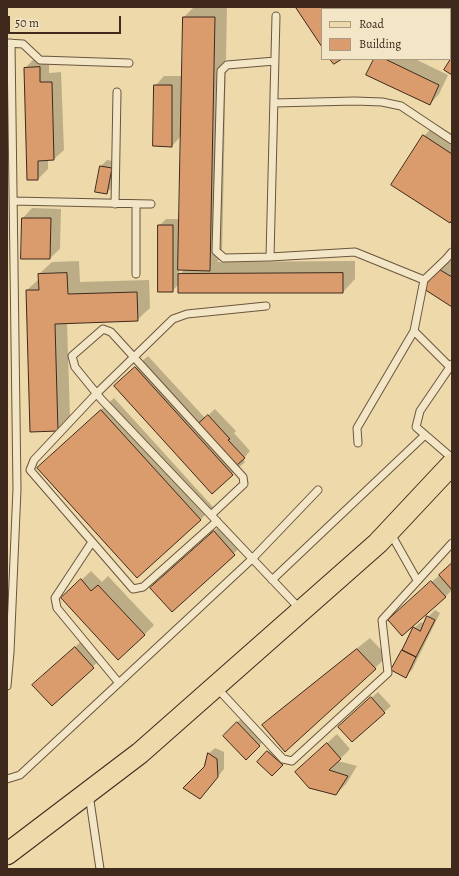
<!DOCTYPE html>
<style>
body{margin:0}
#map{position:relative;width:459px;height:876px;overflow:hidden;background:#edd9a9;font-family:Alegreya,serif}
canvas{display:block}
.frame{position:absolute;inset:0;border:8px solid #3e291c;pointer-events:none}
.legend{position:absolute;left:321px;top:8px;width:130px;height:52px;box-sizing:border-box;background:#f3e6c7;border:1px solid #ab9a83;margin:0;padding:5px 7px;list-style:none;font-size:12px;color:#3e291c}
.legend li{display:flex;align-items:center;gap:8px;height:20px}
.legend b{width:20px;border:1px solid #ab9a83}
.scale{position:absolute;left:8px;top:16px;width:113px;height:18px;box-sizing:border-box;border:2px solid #3e291c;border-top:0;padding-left:5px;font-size:12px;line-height:14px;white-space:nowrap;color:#3e291c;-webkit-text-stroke:3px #f3e6c7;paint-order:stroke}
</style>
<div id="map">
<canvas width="459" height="876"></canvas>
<div class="frame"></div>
<ul class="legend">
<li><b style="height:5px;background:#edd9a9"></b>Road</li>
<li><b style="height:11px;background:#da9b6d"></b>Building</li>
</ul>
<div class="scale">50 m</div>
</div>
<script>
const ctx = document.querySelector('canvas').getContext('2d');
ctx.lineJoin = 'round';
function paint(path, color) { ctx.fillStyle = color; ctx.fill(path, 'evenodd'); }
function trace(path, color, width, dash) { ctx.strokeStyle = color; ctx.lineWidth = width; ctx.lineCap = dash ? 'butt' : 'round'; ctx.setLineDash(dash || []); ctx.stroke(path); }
paint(new Path2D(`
 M194,7H227L222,257L217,262L355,261V279L343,292L179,284L172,291L159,226L166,219H180L181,136L172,146L155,86L164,76H183L184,17ZM179,269H185L179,275Z
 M298,7H386L387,9H322V45Z
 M35,58H49V73L61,72L64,150L54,159L48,160V169L38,179H28L25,68Z
 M375,59H415L448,75L439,94L430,104Z
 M436,124L452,134V220L424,136Z
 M107,160L118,162L113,186L107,193L101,166Z
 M32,208L61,209L60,249L50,258H22L23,218Z
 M448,259L452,262V305L425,288Z
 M79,261L80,282L149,280L150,308L137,320L67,322L70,417L58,430L27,290L40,278L39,274L52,262Z
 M148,356L205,418L215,409L236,431L234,433L250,451L243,459L245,462L212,492L128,374Z
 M114,398L213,507L200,520L51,455Z
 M224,522L244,544L172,610L161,578Z
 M452,564V590L445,597L399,611Z
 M91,571L102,582L108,576L154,625L144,635L72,589Z
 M435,610L440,613L412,670L405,676L414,628L421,622L425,624L428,617Z
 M85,638L103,657L52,705L43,675Z
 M370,638L387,656L375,668L263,725L276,713Z
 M378,692L391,706L352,741L346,720Z
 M244,716L266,739L246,758L224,736Z
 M337,734L350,749L338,761L357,766L346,784L336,794L296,772Z
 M275,745L288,758L272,775L258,762Z
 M215,748L224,752V769L206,791L205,768L208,754Z`), '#0003');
const building = new Path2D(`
 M297,7H331L332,9H322V47L296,8Z
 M334,7H370L371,9H335Z
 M183,17H215L210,271L178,270Z
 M452,57V75L444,70Z
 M330,59H342L334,64Z
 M374,59H385L439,85L430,105L366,75Z
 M40,67V82H52L54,160L38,161V180H27L24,68Z
 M154,85H172V147L153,146Z
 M423,135L452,154V220L450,223L391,185Z
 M100,166L112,168L107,194L95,192Z
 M22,218H51L50,259H21Z
 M158,225H173V292H158Z
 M437,268L452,277V307L424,289Z
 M67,273L68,294L137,292L138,321L55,324L58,431L30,432L26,290H39L38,274Z
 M343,273V293H178V274Z
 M135,367L233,475L212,494L114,386Z
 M101,410L201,520L137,578L37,468Z
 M208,415L230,439L228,440L245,458L237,465L221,448L219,450L197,425Z
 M214,531L235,555L172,612L150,588Z
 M452,563V590L439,575Z
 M81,579L91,591L98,585L145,635L118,660L61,598Z
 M431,581L446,597L402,636L388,620Z
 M427,616L435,620L416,657L402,650L413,627L420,631Z
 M75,647L94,668L52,706L32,685Z
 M357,649L376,669L285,752L262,725Z
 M402,650L416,657L406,678L391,670Z
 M371,697L385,713L352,742L338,727Z
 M237,722L260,746L246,760L223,736Z
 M327,743L341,759L329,770L348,776L336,795L309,788L295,772Z
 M267,751L283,765L272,776L257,762Z
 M208,753L217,759L218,777L200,799L183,788L204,767Z`);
paint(building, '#da9b6d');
trace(building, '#3e291c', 1);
const lane = new Path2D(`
 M276,16L270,257L355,252L424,280
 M7,43L23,44L40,60L129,63
 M274,103L355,101L382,102L401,106L452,140
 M13,201L151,204
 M115,204L117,92
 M270,257L224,258L216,251L221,71L227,65L275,61
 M136,274V204
 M414,331L450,367
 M452,364L420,411L416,427L452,458
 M358,443L357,428L414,331L424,280L446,259L452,252
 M211,515L244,484L243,477L111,332L103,329L72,356L75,367L101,399L300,609
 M217,521L143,587L133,589L30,470L34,460L97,393L173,319L187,314L266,306
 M391,534L417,580
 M92,542L55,598L57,608L119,683
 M272,580L425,435
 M7,686L10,652L17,489L11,43
 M217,688L283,759L292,761L388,673L382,620L452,543
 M7,779L20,775L252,559L318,490
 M89,794L100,869`);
const primary = new Path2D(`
 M7,854L140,753L378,543L452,464`);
trace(lane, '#6a553f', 9);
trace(primary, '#3e291c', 23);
trace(lane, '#f3e6c7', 7);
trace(primary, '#edd9a9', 21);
</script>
